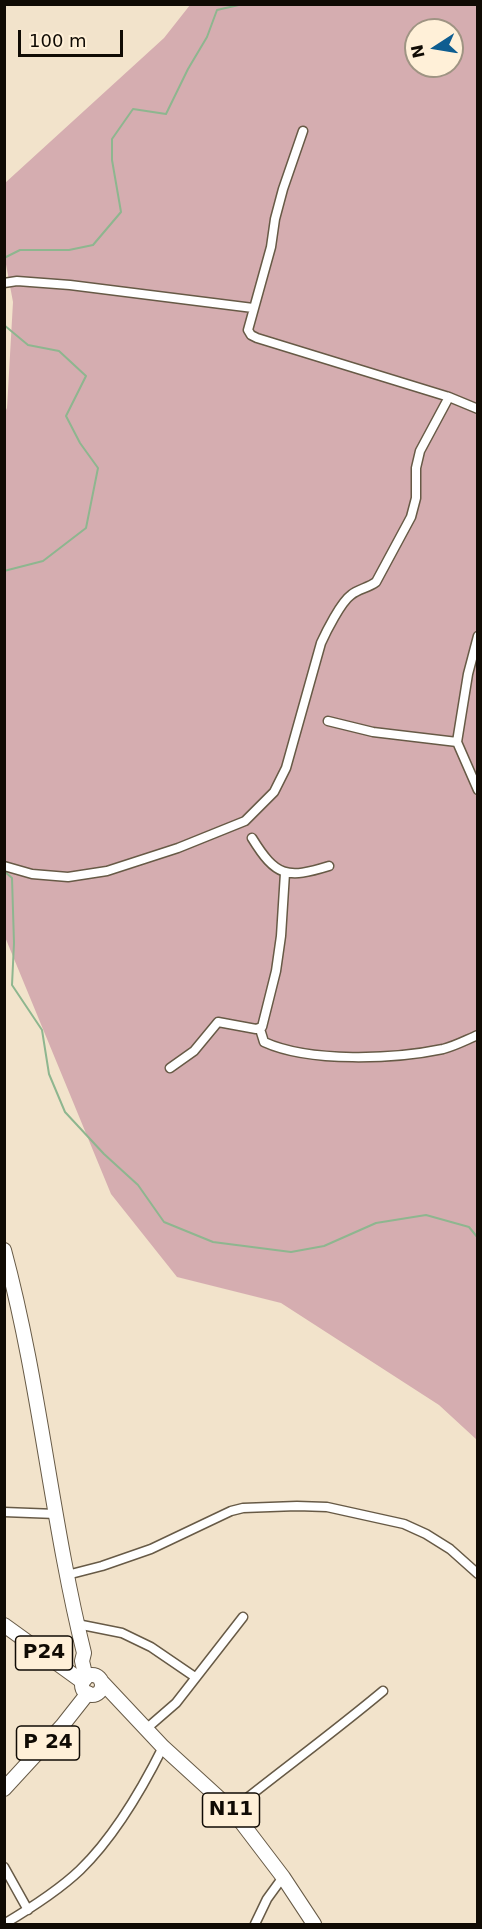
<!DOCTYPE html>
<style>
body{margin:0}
#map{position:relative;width:482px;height:1929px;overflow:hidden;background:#f2e3cb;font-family:"DejaVu Sans",sans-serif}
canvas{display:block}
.frame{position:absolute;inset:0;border:6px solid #100b04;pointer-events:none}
.north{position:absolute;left:404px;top:18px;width:60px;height:60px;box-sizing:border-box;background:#fff0d8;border:2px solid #9f9483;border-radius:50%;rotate:258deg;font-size:16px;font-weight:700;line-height:24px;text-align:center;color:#100b04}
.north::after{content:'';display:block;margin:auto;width:21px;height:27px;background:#0e5d90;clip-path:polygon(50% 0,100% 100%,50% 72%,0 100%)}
.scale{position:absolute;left:18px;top:30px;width:105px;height:27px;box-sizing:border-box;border:3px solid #100b04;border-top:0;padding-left:8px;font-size:18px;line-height:21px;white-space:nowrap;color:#100b04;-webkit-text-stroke:4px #fff0d8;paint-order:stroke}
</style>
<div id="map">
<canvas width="482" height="1929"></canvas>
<div class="frame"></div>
<div class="north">N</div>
<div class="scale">100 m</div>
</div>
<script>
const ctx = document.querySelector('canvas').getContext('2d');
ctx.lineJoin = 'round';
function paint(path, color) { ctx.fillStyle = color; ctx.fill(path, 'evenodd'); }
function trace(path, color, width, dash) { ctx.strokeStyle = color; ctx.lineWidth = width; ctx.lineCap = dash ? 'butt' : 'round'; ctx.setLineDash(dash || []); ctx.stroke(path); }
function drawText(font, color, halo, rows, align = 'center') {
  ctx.font = font + ' "DejaVu Sans",sans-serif'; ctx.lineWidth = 4.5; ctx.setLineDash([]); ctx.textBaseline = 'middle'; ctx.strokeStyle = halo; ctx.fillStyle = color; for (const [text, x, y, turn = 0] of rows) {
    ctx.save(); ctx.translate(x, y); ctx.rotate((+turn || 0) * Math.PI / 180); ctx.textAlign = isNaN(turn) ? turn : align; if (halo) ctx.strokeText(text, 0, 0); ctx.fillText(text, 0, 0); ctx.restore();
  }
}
paint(new Path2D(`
 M190,5H477V1440L439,1405L281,1303L177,1277L111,1194L5,937L4,414L7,408L13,302L5,259V183L164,38ZM416,30H452V66H416Z`), '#d5adb0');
trace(new Path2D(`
 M4,258L20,250H69L93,245L121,212L112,160V139L133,109L166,114L188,69L207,37L217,10L243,4
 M4,288V292
 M4,325L28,345L59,351L86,376L66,416L80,443L98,468L86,528L43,561L4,571
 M4,871L12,878L14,943L12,985L42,1030L49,1074L65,1112L104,1154L138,1185L164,1222L213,1242L291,1252L324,1246L376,1223L426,1215L469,1227L478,1238`), '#8eb68f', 2);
const minor = new Path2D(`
 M303,131L283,189L275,219L271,247L248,330L251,335L257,338L449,397L478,409
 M4,283L17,281L70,285L253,308
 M478,636L468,674L457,742L478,790
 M328,721L373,732L457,742
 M252,838C276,877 287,879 329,866
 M4,866L32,874L68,877L107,871L178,848L245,821L274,792L286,768L321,643C326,632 341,602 351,595C358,589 368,588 376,582L411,517L416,498V468L420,451L449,397
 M260,1029L264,1042C310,1063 395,1059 443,1049C455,1046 466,1040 478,1035
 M170,1068L194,1051L218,1022L256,1029L262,1027L276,971L281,936L285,873
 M4,1512L56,1514
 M67,1575L102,1566L151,1549L231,1511L243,1508L297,1506L327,1507L404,1524L426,1534L450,1549L478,1574
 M77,1624L122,1633L151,1647L195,1677
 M146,1729L176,1703L243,1617
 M232,1810C282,1770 334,1732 383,1691
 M4,1867L28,1910
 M4,1924C31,1908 58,1891 80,1870C114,1837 142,1789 163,1747
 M255,1924L267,1899L283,1877`);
const primary = new Path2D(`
 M4,1625L83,1682
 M4,1789L62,1726L88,1693`);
const trunk = new Path2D(`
 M4,1250C40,1383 51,1520 84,1653L82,1661L86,1678
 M82 1685a10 10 0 1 1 20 0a10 10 0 1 1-20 0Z
 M101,1681L163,1747L232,1810L283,1877L314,1924`);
trace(minor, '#675a46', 11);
trace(primary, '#675a46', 16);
trace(trunk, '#675a46', 16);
trace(minor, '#fff', 8);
trace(primary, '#fff', 14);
trace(trunk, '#fff', 14);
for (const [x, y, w] of [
 [44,1653,57],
 [48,1743,63],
 [231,1810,57]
]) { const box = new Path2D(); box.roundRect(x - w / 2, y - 17, w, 34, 4.5); ctx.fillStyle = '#fff0d8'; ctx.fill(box); trace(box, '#100b04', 1.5); }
drawText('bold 20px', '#100b04', null, [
 ["P24",44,1653],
 ["P 24",48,1743],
 ["N11",231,1810]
]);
</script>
